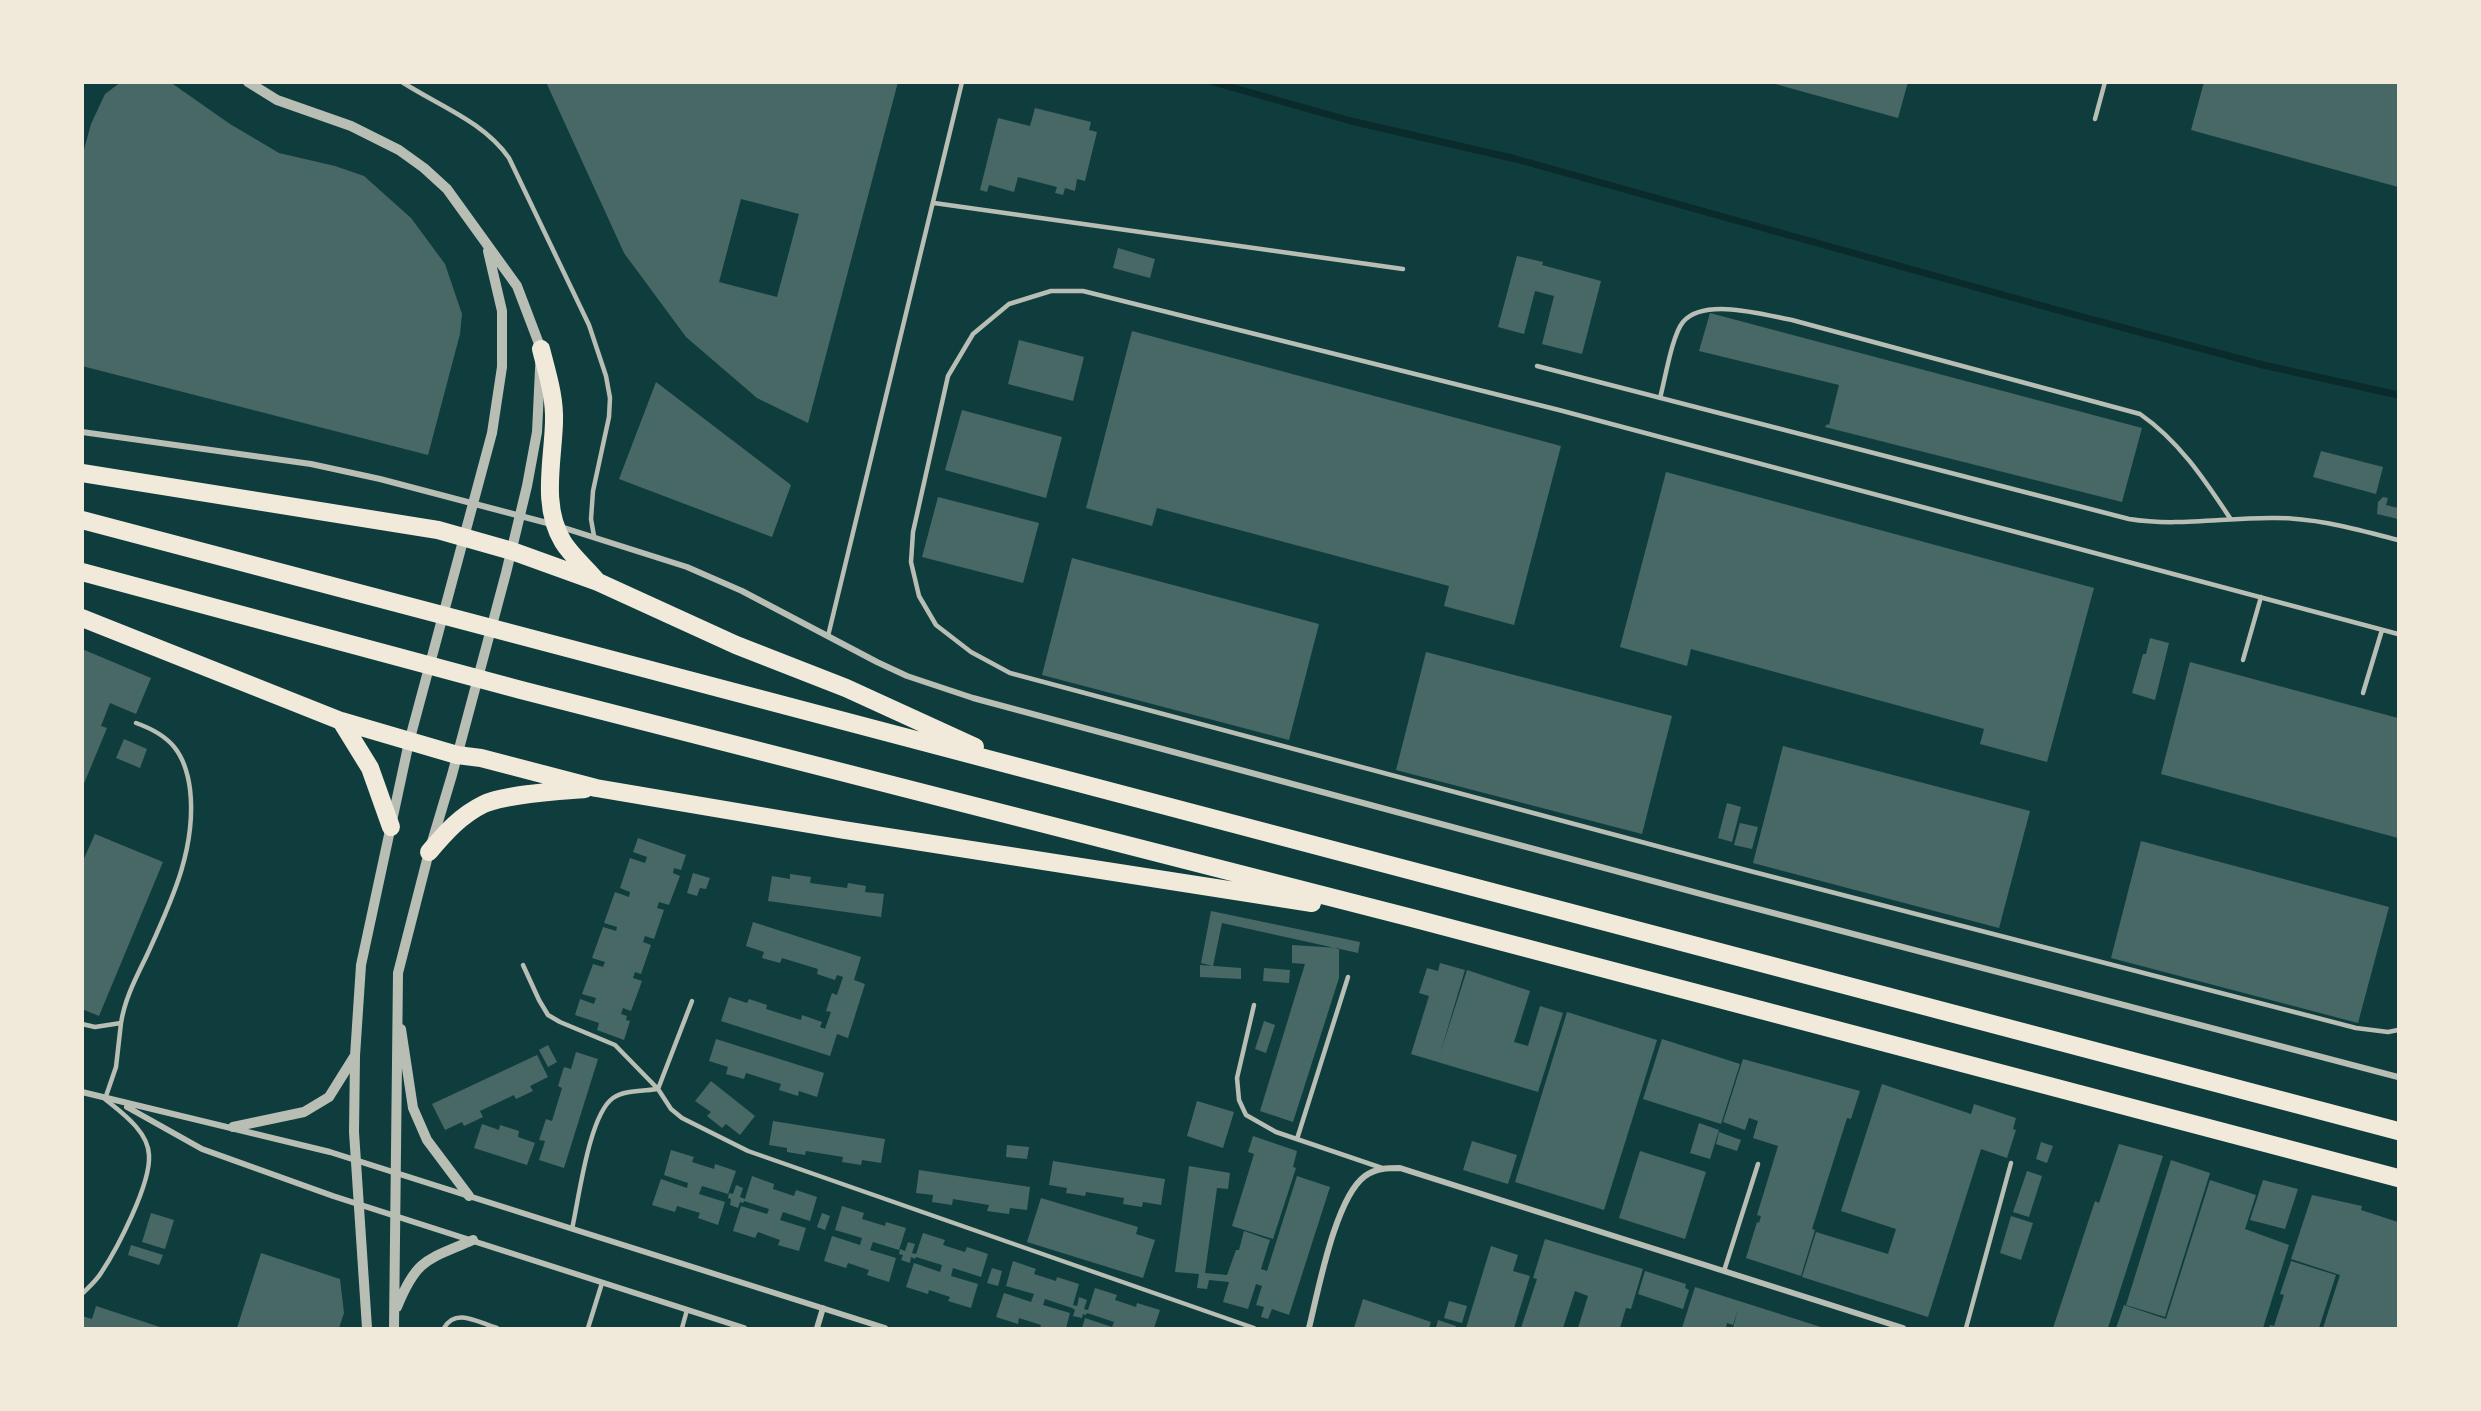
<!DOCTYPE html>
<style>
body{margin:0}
#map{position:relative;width:2481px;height:1411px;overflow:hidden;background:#0f3d3e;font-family:Signika,sans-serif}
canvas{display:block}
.frame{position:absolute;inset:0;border:84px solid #f1e9da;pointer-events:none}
</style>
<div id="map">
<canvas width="2481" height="1411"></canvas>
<div class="frame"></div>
</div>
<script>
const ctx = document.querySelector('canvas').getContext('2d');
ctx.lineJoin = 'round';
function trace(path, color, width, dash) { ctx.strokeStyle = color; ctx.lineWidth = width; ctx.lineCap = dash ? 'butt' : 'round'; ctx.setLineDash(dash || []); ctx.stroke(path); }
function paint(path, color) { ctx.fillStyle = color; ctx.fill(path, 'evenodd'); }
trace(new Path2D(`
 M1213,82L1351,121L1516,159L2068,313L2263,365L2398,395`), '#0a2a2b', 7);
paint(new Path2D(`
 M121,82H170L230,124L279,153L335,166L364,176L411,218L445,264L462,314L460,334L428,455L82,366V157L91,124L105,94Z
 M546,82H898L808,423L757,398L686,337L624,253ZM741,199L799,214L777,297L719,282Z
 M1768,82H1908L1898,118Z
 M2204,82H2398V187L2191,130Z
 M1035,108L1091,122L1089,130L1097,132L1085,181L1077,179L1075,191L1065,188L1063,195L1055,193L1057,187L1018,177L1014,192L989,185L987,192L980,190L998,118L1030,126Z
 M1118,248L1155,259L1150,278L1113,268Z
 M1517,256L1543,262L1542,265L1601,281L1582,354L1542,344L1554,296L1535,291L1524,334L1498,327Z
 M1710,313L2142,428L2122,502L1825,427L1827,424L1829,425L1839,385L1699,351Z
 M1132,331L1561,446L1514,625L1444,606L1449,586L1157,508L1152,526L1086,508Z
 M1019,340L1084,357L1073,401L1008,384Z
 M656,382L791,485L772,537L619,479Z
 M962,410L1062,437L1046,498L945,470Z
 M2321,451L2383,467L2376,494L2313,477Z
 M1666,472L2094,588L2047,762L1980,744L1984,729L1691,649L1687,666L1620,647Z
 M938,497L1039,523L1023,583L922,557Z
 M2383,497L2388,498L2386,505L2398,508V519L2377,514L2378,502Z
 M1072,558L1319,624L1289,740L1042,675Z
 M2150,638L2169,643L2155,700L2132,693L2143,654H2146Z
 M82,649L151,678L136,714L110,703L101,726L107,728L83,786Z
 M1426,652L1672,716L1642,834L1396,770Z
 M2190,662L2398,718V838L2161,774Z
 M124,739L147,749L140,768L116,758Z
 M1783,746L2030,811L1999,928L1753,863Z
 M1727,803L1741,807L1732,842L1718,838Z
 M1740,823L1758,827L1752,849L1734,845Z
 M95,834L163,862L99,1016L82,1009V863Z
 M638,838L686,855L681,870L674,868L673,873L680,876L669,905L659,902L657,908L664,910L654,939L645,936L643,942L651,945L641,974L635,972L633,978L642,981L631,1011L623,1008L621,1014L627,1016L626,1020L630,1021L624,1040L597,1030L599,1023L575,1015L580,999L594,1004L596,998L582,994L593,964L603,967L605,962L592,958L603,927L616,931L617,927L604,923L615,892L629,897L630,892L620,888L630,858L645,863L647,857L633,852Z
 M2141,841L2389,907L2358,1023L2111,958Z
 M693,873L710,878L706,889L700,888L697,896L687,893Z
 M790,874L811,877L810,883L847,888L848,883L866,886L865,892L884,894L881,917L768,901L772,876L790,879Z
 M1211,911L1360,942L1358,953L1222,923L1213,966L1201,963Z
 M753,922L861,957L854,980L865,984L848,1038L837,1034L830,1056L721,1021L729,997L747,1003L749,999L767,1005L766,1009L801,1020L802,1015L822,1022L820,1027L825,1029L831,1012L826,1011L832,993L837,995L843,977L837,975L835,980L817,974L818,969L782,958L780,963L762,958L764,952L746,946Z
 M1292,945L1339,948V978L1293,1122L1260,1111L1305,964L1292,963Z
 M1440,963L1465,970L1440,1054L1467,970L1530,991L1514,1042L1528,1046L1540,1006L1563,1013L1538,1092L1411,1054L1429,996L1419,993L1427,968L1438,971Z
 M1200,965L1241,968V979L1200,977Z
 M1264,968L1290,970L1289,983L1263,981Z
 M1567,1012L1657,1040L1604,1210L1515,1182Z
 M1264,1021L1275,1025L1266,1053L1255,1049Z
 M716,1039L824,1073L817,1097L799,1091L798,1096L779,1090L781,1084L746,1073L744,1079L726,1074L728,1067L709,1061Z
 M1662,1039L1740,1064L1721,1124L1643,1099Z
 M548,1045L557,1062L548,1067L539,1050Z
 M576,1052L598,1059L564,1168L539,1160L545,1141L539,1140L546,1119L552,1121L562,1088L558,1086L564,1067L571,1069Z
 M537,1055L548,1077L530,1086L533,1091L516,1099L514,1095L480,1111L483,1117L464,1126L462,1122L445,1130L432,1104Z
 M1743,1059L1860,1091L1851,1119L1847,1118L1812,1229L1815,1230L1801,1276L1746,1258L1757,1222L1759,1223L1761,1216L1757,1215L1778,1146L1753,1138L1758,1121L1749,1118L1745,1130L1723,1122Z
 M711,1081L755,1116L740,1135L726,1124L722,1128L707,1116L711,1112L695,1101Z
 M1882,1084L1971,1114L1974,1104L2016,1118L2013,1129L2016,1130L2007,1158L1981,1149L1928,1317L1802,1277L1816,1232L1888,1254L1896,1229L1841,1211Z
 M1197,1101L1234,1112L1223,1148L1187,1136Z
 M773,1121L885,1139L881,1163L862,1160L861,1165L842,1162L843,1157L806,1151L805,1155L787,1152V1148L769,1145Z
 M1699,1123L1719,1130L1710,1159L1690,1153Z
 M482,1124L499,1130L500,1125L519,1131L518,1137L535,1143L527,1165L474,1148Z
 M1719,1132L1741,1140L1737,1151L1716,1144Z
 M1253,1136L1297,1151L1293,1167L1296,1168L1273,1239L1232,1226L1254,1154L1248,1152Z
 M1472,1141L1517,1155L1508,1184L1463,1170Z
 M2041,1142L2053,1146L2047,1163L2036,1159Z
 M2119,1144L2163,1156L2108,1328H2053L2095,1201L2099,1203Z
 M1007,1145L1029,1147L1027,1159L1006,1157Z
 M671,1150L694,1157L692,1162L714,1169L715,1164L736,1171L728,1194L702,1186L699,1194L725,1202L718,1225L698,1218L700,1213L677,1206L675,1212L652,1205L661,1179L687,1188L688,1183L664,1175Z
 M1640,1151L1706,1172L1685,1239L1619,1218Z
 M2171,1160L2210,1173L2165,1317L2126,1305Z
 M1053,1161L1165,1179L1161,1205L1143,1202L1142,1207L1123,1204L1124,1198L1086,1192L1085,1196L1066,1193L1067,1188L1049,1185Z
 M1189,1166L1230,1173L1228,1189L1217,1188L1205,1273L1227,1275L1236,1250H1239L1244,1231L1270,1240L1261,1269L1267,1271L1297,1176L1330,1187L1289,1315L1272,1309L1268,1319L1261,1317L1264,1307L1256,1305L1262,1286L1256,1284L1248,1309L1223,1302L1229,1282L1209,1280L1207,1289L1197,1288L1199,1274L1175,1272Z
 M919,1170L1030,1187L1027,1210L1010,1208L1009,1214L987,1211L989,1205L953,1199L952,1205L932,1202L933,1195L916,1193Z
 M2027,1171L2042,1176L2029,1217L2013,1212Z
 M752,1176L774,1184L773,1189L794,1196L796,1190L817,1197L810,1221L783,1212L780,1220L806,1228L799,1251L778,1245L780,1240L758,1232L755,1238L733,1231L741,1206L767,1214L769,1209L744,1201L743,1203L740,1202L738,1208L730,1205L731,1199L728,1198L729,1193L733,1194L736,1185L743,1188L740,1197L745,1199Z
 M2210,1180L2256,1195L2245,1229L2289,1245L2263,1328H2116L2124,1305L2166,1319Z
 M2263,1180L2298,1189L2285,1229L2250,1220Z
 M2312,1195L2362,1206L2361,1210L2398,1222V1328H2323L2340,1275L2291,1259Z
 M1041,1198L1138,1227L1136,1234L1155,1240L1143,1278L1027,1242Z
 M842,1206L864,1213L862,1219L885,1226L886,1222L906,1228L899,1250L873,1242L870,1250L896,1258L889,1282L867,1275L869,1270L848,1263L846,1268L824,1261L832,1236L860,1245L862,1238L835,1230Z
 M151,1213L174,1220L165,1249L142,1242Z
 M822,1213L830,1216L825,1230L817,1227Z
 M2011,1216L2033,1223L2021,1260L2000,1253Z
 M923,1233L945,1240L943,1245L965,1252L967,1247L988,1254L981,1277L953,1268L951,1276L978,1284L971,1308L948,1301L950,1297L929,1290L928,1294L906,1287L914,1263L940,1272L942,1265L916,1257L915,1259L911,1257L910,1263L901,1260L903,1255L899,1254L900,1249L905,1251L908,1242L915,1244L912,1253L916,1254Z
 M1545,1239L1643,1269L1631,1309L1626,1308L1620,1328H1578L1588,1296L1575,1291L1563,1328H1521L1537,1279L1533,1278Z
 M131,1245L163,1255L159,1265L128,1255Z
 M1491,1246L1518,1255L1513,1271L1530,1276L1514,1328H1466Z
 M261,1253L340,1279L344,1313L339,1328H237Z
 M1013,1261L1036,1269L1034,1274L1056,1281L1057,1277L1079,1284L1073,1305L1077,1306L1079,1297L1087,1300L1084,1309L1088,1310L1095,1288L1117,1295L1115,1300L1136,1307L1137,1303L1160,1310L1154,1328H1082L1085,1318L1112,1327L1114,1322L1087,1313L1086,1315L1083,1314L1082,1318L1073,1316L1075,1310L1072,1308L1045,1299L1043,1305L1070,1313L1066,1328H1040L1041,1325L1019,1318L1018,1324L996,1317L1004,1293L1031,1302L1034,1294L1006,1286Z
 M2291,1261L2336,1275L2319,1328H2269L2270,1325L2274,1326L2284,1295L2280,1294Z
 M992,1268L1002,1271L998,1286L987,1283Z
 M1645,1271L1686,1284L1685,1288L1689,1290L1683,1309L1638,1294Z
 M1695,1287L1824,1328H1733L1738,1309L1733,1325L1727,1323L1726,1328H1682Z
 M1363,1299L1431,1322L1429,1328H1354Z
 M1449,1301L1467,1306L1462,1323L1444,1318Z
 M96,1306L163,1328H82V1316L92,1319Z
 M1438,1320L1456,1326L1455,1328H1436Z`), '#486865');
trace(new Path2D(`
 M402,82C439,106 483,121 509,158L589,325L606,376L610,398L609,417L593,491L591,519L594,536
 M2095,119L2105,82
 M934,203L1403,269
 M1537,366L2129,519C2178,527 2227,517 2276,518C2318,518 2358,530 2398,540
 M1660,398C1665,380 1672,335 1683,322C1704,297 1765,315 1792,320L2140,414C2179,441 2204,479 2230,518
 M2398,634L1559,410L1083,291H1051L1009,304L973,334L948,376L913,532L911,562L919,596L936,625L971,652L1010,673L1750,871L2356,1028L2388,1032L2398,1030
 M828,636L962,82
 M2243,660L2261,597
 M2363,693L2382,630
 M523,965L539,1000L548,1015L560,1022L615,1045L658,1089L692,1001
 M1254,1005L1237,1078L1239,1100L1246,1115L1276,1132L1382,1168
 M82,1024L95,1027L121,1023C125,998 136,978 147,955C171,902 197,848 190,789C185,752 170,735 136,723
 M1297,1139L1348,977
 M572,1229C579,1198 589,1115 613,1098C624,1090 645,1091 658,1089L671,1109L682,1118L748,1151L1254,1328
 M1724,1271L1758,1164
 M82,1294C89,1287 96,1281 101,1273C117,1249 151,1184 149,1155C148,1131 122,1113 105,1099L116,1067L121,1023
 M444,1328C456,1307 479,1323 497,1328
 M588,1328L602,1283
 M682,1328L687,1310
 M1966,1328L2011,1163`), '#b8beb3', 4.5);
trace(new Path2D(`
 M82,432L311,464L380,479L551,524
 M561,527L687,567L742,591L877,662L907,676L973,698L1716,898L2398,1077
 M82,1092L330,1152L885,1328
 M127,1107L202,1149L333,1196L744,1328
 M817,1328L823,1308
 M1309,1328C1318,1292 1335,1198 1365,1176C1376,1168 1388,1168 1400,1168L1903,1328`), '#b8beb3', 6);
trace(new Path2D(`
 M248,82L277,100L351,126L399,150L424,168L447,189L517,286L541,349L537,432L527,486L506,573L452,775L429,852L398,973L394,1328
 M401,1029L413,1108L427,1140L469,1196
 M233,1127L304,1112L329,1097L354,1057
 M397,1307C417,1258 427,1260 473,1240
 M367,1328L354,1132L355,1056L361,965L409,742L492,433L502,367V311L488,251`), '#b8beb3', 10);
trace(new Path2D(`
 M541,349C547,373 555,397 554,422C553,461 541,506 563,542C571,555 586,568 596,580
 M82,473L438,530L512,551L598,582L736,645L846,688L975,747
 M82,520C854,724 1627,924 2398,1131
 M82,572L521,690L1412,918L2398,1178
 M82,618L341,721L457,755L481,758L596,788L844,830L1312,903
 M341,721L370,768L391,827
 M429,852C445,833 461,815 484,804C506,794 560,791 585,789`), '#f1e9da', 18);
</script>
